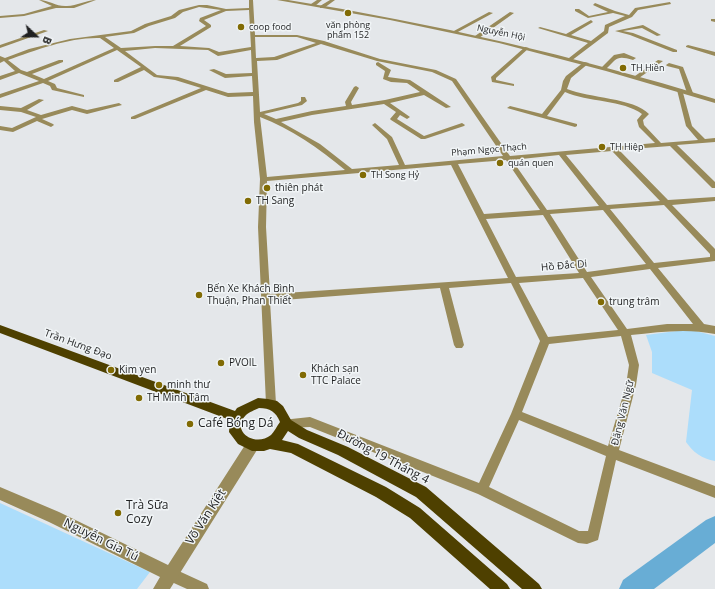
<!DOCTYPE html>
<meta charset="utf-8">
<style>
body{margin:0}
#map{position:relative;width:715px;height:589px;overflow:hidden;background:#e4e7ea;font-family:"Open Sans",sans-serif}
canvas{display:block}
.north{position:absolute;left:16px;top:16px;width:40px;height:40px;-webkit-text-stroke:3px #f1f5f7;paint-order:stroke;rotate:112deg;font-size:11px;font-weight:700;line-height:16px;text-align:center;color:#1f2021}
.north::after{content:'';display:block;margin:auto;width:14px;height:18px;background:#1f2021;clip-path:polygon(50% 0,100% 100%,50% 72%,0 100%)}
</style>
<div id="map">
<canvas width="715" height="589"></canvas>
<div class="north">B</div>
</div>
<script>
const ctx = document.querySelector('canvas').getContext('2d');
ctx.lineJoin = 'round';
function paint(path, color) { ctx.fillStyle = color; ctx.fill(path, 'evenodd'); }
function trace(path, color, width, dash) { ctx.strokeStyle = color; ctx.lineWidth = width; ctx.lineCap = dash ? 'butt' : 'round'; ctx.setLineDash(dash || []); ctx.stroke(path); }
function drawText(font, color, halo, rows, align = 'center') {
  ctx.font = font + ' "Open Sans",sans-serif'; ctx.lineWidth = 3; ctx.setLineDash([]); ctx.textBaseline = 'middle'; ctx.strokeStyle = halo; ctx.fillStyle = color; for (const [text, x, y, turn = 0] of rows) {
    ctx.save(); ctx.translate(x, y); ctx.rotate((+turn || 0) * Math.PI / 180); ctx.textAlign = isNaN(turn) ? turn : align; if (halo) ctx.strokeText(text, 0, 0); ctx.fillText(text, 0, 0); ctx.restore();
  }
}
paint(new Path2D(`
 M684,330H692L715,336V461C702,459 693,452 686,442L692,390L652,373V352L646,335Z
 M0,503L150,572L137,589H0Z`), '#acddfb');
paint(new Path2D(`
 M715,516V543L654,589H619L623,580L706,520Z`), '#68add5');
paint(new Path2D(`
 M39,0C49,0 57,7 67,6C77,6 86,0 96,0L74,8H56L24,16L0,18V16L24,14L52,6Z
 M249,0H253L255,35H297L324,41L380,59L436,70L456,79L510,156L655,143L639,127L637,120L642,114C624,100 587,102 565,92L547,116L577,124V126L575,127L507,108L510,106L542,114L561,90L563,81L566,76L584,62L589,63L571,78L567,89C589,98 634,98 649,114L643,120L644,125L661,143L698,140L686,126L677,90L682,89L692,126L705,139L715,138V142L677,145L715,182V188H712L670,146L619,150L668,200L715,197V201L672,205L715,249V261L658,268L704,324L715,326V334C687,328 659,332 631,335L639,365L636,385L619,450L715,486V498L616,460L598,540L587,544L578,543L478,494L310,427L286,428L282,426L280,423L282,420L310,417L479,483L511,414L540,341L511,283L449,288L464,345L462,348H456L454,345L440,288L270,301L276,404L275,407L271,408L267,407L266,404L258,227L260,179L254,122L253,96L228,97L206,90L135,119H131V117L201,88L175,80L154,77L144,70L118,82H114V80L141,67L117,50L48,81L55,84L57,88L84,95V97L52,90L50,86L43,83L0,98V94L39,81L19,73L0,80V76L15,71L4,61L0,63V56L5,58L29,49L70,39L131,31L145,24L171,16L179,10L199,5H207L226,9L249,8ZM199,7L221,10L200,18L199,21L206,26L173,46H155L121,48L105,37L134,33L149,26L175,18L183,12ZM249,10L251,47L219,52L209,48L180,46L211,27V25L204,20L226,11ZM255,37H297L316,43L274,57L256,58ZM100,38L114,48L44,79L32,74L63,62V60H59L27,72L21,70L8,60C36,50 70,37 100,38ZM321,44L377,61L432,72L452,81L503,156L405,165L392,137L375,123L372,125L387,139L399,165L352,169L320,144L281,122L312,115L384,104L396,112L390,119L391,120L421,139H425L464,126L465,125L462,123L424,136L397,119L400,115L407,119L410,117L390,103L424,95L446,108L451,107L410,80L388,77L391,70L378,62L376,63V65L385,71L383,79L391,82L407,83L420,92L385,100L352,105L351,102L359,88L356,86L354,87L345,102L346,106L312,111L276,119L264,114L302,105L307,101L305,97H301V101L298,103L260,112L257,61L277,60ZM155,48L208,50L218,56L251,50L252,73L226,74L214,69L209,70L225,78L252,76L253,92L228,93L178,77L157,75L125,51ZM260,117C291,129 319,148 345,170L267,177ZM612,151L660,201L607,205L566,155ZM559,155L599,206L547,210L512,160ZM506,160L540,210L484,214L458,164ZM451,165L508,278L270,294L266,227L267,181ZM664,205L710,254V257L654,263L610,209ZM603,210L646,264L587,272L550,214ZM543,215L579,273L516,277L486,219ZM650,269L693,324H667L627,329L591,277ZM583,278L618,330L548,337L519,283ZM621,336L629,365L626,385L608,446L522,412L549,344ZM519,420L606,456L588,531H579L489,487Z
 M317,0H322L315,6H311V4Z
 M330,0H335L324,8H320V6Z
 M670,2L671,4L638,10L632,17L609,27L608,33L571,61L568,59L569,58L588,43L538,28L540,27L566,34L591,20L593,22L571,35L591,41L604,31L605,25L625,16L613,13L588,18L575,11V9H579L589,16L608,12L593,5L595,3L615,11L629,15L635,8Z
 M489,12L493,13L456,33L452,32Z
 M510,12L514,13L479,38H475V36Z
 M711,19H715V22L711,21Z
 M643,25L661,35L657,36L642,28L623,31L633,33L677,50V52H673L630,35L615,31Z
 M44,30L48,31L0,48V45Z
 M688,45L715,52V56L686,47V46Z
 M525,47L529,48L496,78V80L514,84V86L492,82L491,77Z
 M624,53L636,58L633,60C617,55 617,58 606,69L601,68L614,55Z
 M658,60L663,61L639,78H635V76Z
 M669,63L683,67L693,93L692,94L687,93L679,69L667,66L666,65Z
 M39,99L44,100L27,110L41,115L72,106L87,110L119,103L122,105L87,114L72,110L42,119L53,124L54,125L51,127L37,121L13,132L0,130V126L12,128L36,117L21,112L0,110V106L21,108Z
 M170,567L207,584L209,589H187L165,579L163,574L165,569Z`), '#988a5a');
paint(new Path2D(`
 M277,0H288C433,23 575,56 715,99V103L606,71L499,43L390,20Z
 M252,440L257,442L258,446L257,450L170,589H153L160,577L49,522L0,500V487L59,512L168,565L247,442Z`), '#988a5a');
paint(new Path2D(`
 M0,325L235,411L237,408L258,398L268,399L277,401L283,406L291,420L307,430L348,447L426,487L539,584L542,589H522L416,497L338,455L299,438L288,431L282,440L298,444L386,487L420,508L507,584L510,589H490L410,518L376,497L291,453L270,449L264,451H252L238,444L229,432L230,420L0,333ZM259,408C270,408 276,412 280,422C277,426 274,432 271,435C255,448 230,431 246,415C249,412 255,410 259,408Z`), '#4e4000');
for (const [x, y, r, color] of [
 [348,13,4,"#816b04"],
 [241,27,4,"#816b04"],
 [623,68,4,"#816b04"],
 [602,147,4,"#816b04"],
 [500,163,4,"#816b04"],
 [363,175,4,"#816b04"],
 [267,188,4,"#816b04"],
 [248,201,4,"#816b04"],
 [199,295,4,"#816b04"],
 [601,302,4,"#816b04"],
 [221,363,4,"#816b04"],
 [111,370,4,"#816b04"],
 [303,375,4,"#816b04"],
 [159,385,4,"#816b04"],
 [139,398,4,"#816b04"],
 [190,424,4,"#816b04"],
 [118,513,4,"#816b04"]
]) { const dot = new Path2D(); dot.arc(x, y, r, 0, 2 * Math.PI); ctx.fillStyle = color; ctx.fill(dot); trace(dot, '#f1f5f7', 1.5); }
drawText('9px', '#1f2021', '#f1f5f7', [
 ["văn phòng",348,25,"center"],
 ["phẩm 152",348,35,"center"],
 ["coop food",249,27],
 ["TH Hiền",631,68],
 ["TH Hiệp",610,147],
 ["quán quen",508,163],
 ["TH Song Hỷ",371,175]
], 'left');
drawText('9px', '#1f2021', '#f1f5f7', [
 ["Nguyễn Hội",501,33,12],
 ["Phạm Ngọc Thạch",489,150,-5]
]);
drawText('10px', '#1f2021', '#f1f5f7', [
 ["thiên phát",275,188],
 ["TH Sang",256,201],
 ["Bến Xe Khách Bình",207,289],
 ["Thuận, Phan Thiết",207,301],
 ["trung trâm",609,302],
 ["PVOIL",229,363],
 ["Khách sạn",311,369],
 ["TTC Palace",311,381],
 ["Kim yen",119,370],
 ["minh thư",167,385],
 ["TH Minh Tâm",147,398]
], 'left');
drawText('10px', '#1f2021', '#f1f5f7', [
 ["Hồ Đắc Di",564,266,-5],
 ["Trần Hưng Đạo",78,345,20],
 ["Đặng Văn Ngữ",623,413,-76]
]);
drawText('12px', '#1f2021', '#f1f5f7', [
 ["Café Bóng Dá",198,424],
 ["Trà Sữa",126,506],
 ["Cozy",126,520]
], 'left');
drawText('12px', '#1f2021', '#f1f5f7', [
 ["Đường 19 Tháng 4",383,457,28],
 ["Võ Văn Kiệt",206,517,-57],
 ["Nguyễn Gia Tú",101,540,26]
]);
</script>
